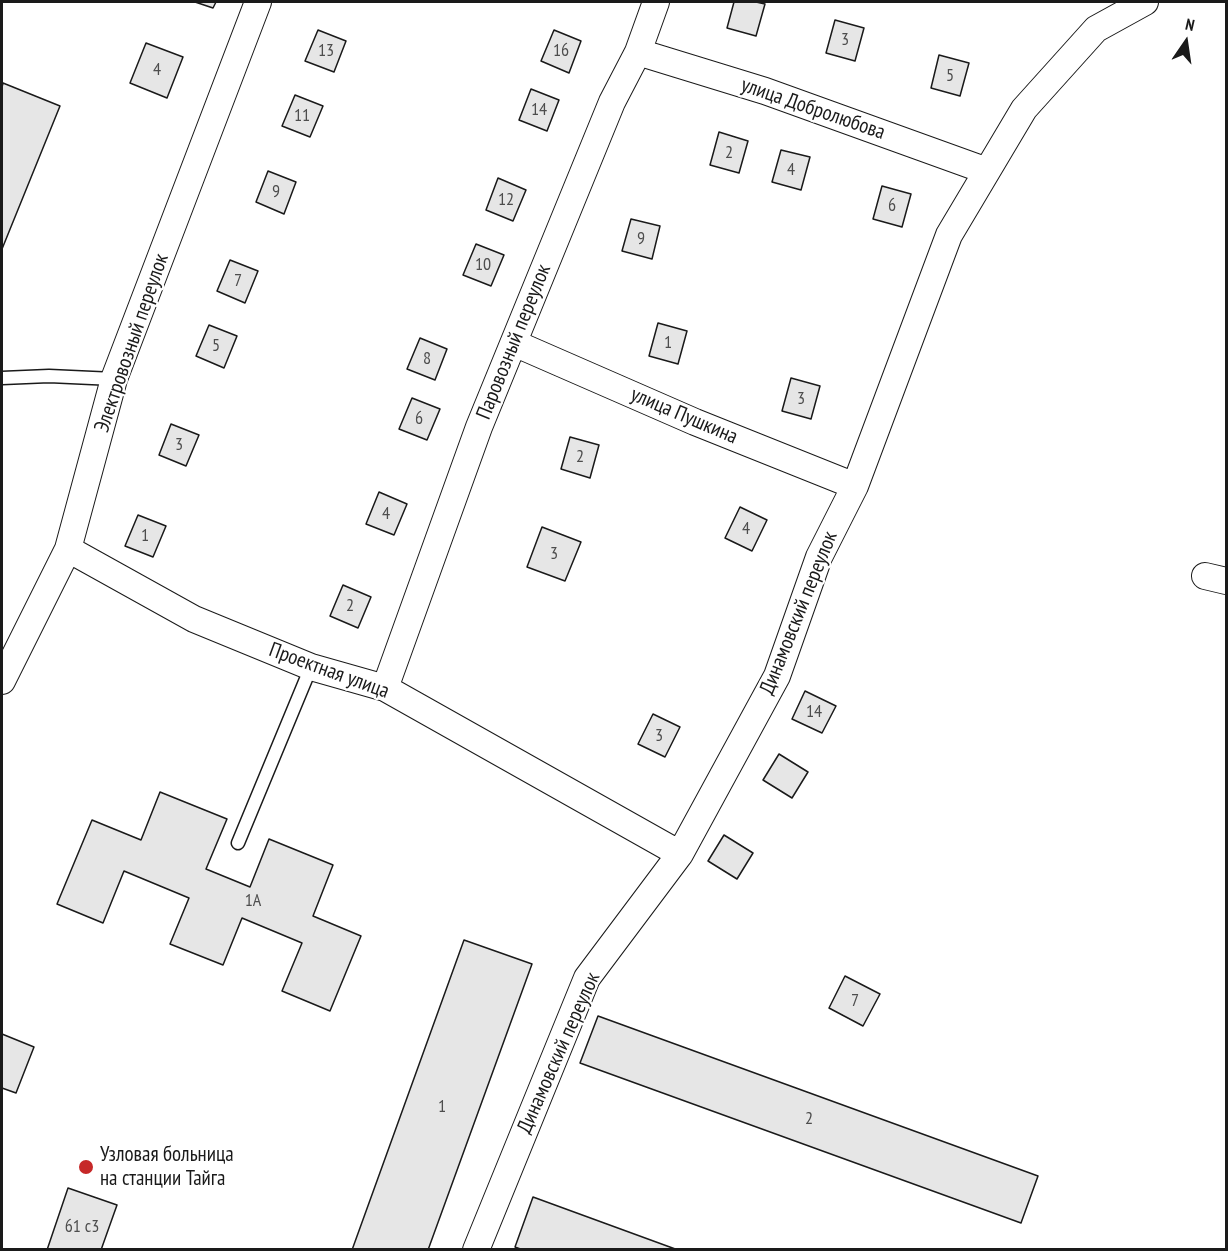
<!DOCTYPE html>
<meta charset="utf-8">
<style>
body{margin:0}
#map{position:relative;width:1228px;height:1251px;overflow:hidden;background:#fff;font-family:"PT Sans Narrow",sans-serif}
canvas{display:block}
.frame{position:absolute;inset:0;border:3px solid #1a1a1a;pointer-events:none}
.north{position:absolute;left:1156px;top:12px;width:60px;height:60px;-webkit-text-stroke:4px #fff;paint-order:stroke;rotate:13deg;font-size:16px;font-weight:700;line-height:24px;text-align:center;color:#1a1a1a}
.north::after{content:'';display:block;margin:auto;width:21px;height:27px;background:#1a1a1a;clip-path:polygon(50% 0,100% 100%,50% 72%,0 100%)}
</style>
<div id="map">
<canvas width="1228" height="1251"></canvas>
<div class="frame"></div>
<div class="north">N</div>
</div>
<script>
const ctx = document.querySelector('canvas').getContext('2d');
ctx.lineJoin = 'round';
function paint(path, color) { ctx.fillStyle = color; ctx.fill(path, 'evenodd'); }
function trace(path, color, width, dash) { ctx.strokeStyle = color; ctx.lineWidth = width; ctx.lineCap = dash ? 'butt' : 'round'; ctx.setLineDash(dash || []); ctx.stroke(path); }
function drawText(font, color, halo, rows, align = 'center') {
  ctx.font = font + ' "PT Sans Narrow",sans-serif'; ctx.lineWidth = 4.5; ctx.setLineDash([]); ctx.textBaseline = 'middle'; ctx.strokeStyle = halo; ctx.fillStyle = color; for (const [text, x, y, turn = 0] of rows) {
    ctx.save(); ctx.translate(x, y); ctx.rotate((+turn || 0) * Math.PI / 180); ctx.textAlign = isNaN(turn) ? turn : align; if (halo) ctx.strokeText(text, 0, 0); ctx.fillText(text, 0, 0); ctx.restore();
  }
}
const building = new Path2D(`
 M195,2H216L213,8Z
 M734,2H756L765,4L756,36L727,28Z
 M835,20L864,28L855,61L826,53Z
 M318,30L346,41L334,72L305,61Z
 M554,30L581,41L569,73L541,61Z
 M146,43L183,57L167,98L130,83Z
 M939,55L969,63L960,96L931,88Z
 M3,83L60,106L2,249V87Z
 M531,89L559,100L547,131L519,120Z
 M295,95L323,106L310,137L282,126Z
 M719,132L748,141L739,173L710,165Z
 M781,150L810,157L801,190L772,182Z
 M268,171L296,182L284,214L256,202Z
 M498,178L526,190L513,221L486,210Z
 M882,186L911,194L902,227L873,219Z
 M631,219L660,226L652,259L622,251Z
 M476,244L504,255L491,286L463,275Z
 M230,260L258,271L245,303L217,291Z
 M658,323L687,331L678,364L649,356Z
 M209,325L237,336L224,368L196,356Z
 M420,338L447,349L435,380L407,369Z
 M791,378L820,386L811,419L782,411Z
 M412,398L440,409L427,440L399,429Z
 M171,424L199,435L186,466L159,455Z
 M570,437L599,445L590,478L561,469Z
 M379,492L407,504L394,535L366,524Z
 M740,507L767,520L752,551L725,538Z
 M138,515L166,526L153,557L125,546Z
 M542,527L581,542L565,581L527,567Z
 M343,585L371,597L358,628L330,616Z
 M805,691L836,706L822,733L792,719Z
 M653,714L680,727L665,757L638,744Z
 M779,754L808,772L792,798L763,780Z
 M160,792L227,819L206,869L250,887L269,839L333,865L313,916L361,936L330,1011L282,991L302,943L242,918L223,965L170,944L189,898L124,871L103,923L57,904L92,820L141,840Z
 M724,835L753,853L737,879L708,861Z
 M464,940L532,964L428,1250H352Z
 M845,976L880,994L863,1026L829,1008Z
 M598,1016L1038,1176L1021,1223L580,1063Z
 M2,1034L34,1047L16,1093L2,1088Z
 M68,1188L117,1205L101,1250H47Z
 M533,1197L678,1250H523L515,1247Z`);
paint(building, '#e6e6e6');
trace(building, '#1a1a1a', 1.5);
const service = new Path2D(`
 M2,378L49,376L114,379
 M238,843L311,667`);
const minor = new Path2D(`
 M638,52L765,91L987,171
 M514,343L695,422L855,486
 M68,549L194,619L311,667L385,688L680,854
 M1205,576L1226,581
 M2,681L68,549L114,379L258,2
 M385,688L479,427L612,102L638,52L656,2
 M476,1250L587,978L680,854L777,676L819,557L855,486L949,235L1024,109L1096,29L1145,2`);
trace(service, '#1a1a1a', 15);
trace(minor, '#1a1a1a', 28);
trace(service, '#fff', 12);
trace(minor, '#fff', 26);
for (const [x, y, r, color] of [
 [86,1167,8,"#c62828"]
]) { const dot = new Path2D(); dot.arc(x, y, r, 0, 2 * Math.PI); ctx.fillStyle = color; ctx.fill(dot); trace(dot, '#fff', 2); }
drawText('18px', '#4d4d4d', null, [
 ["3",845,40],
 ["13",326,51],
 ["16",561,51],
 ["4",157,70],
 ["5",950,76],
 ["14",539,110],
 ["11",302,116],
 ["2",729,153],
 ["4",791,170],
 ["9",276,192],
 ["12",506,200],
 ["6",892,206],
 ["9",641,239],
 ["10",483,265],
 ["7",238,281],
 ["1",668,343],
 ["5",216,346],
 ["8",427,359],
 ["3",801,399],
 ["6",419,419],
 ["3",179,445],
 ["2",580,457],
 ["4",386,514],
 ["4",746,529],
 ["1",145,536],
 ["3",554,554],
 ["2",350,606],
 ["14",814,712],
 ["3",659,736],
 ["1А",253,901],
 ["7",855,1001],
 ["1",442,1107],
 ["2",809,1119],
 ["61 с3",82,1227]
]);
drawText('21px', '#1a1a1a', '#fff', [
 ["улица Добролюбова",813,109,19],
 ["Паровозный переулок",514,342,-68],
 ["Электровозный переулок",132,343,-71],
 ["улица Пушкина",684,416,23],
 ["Динамовский переулок",799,613,-68],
 ["Проектная улица",329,671,20],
 ["Динамовский переулок",559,1053,-66]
]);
drawText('21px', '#1a1a1a', '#fff', [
 ["Узловая больница",100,1155],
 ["на станции Тайга",100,1179]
], 'left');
</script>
